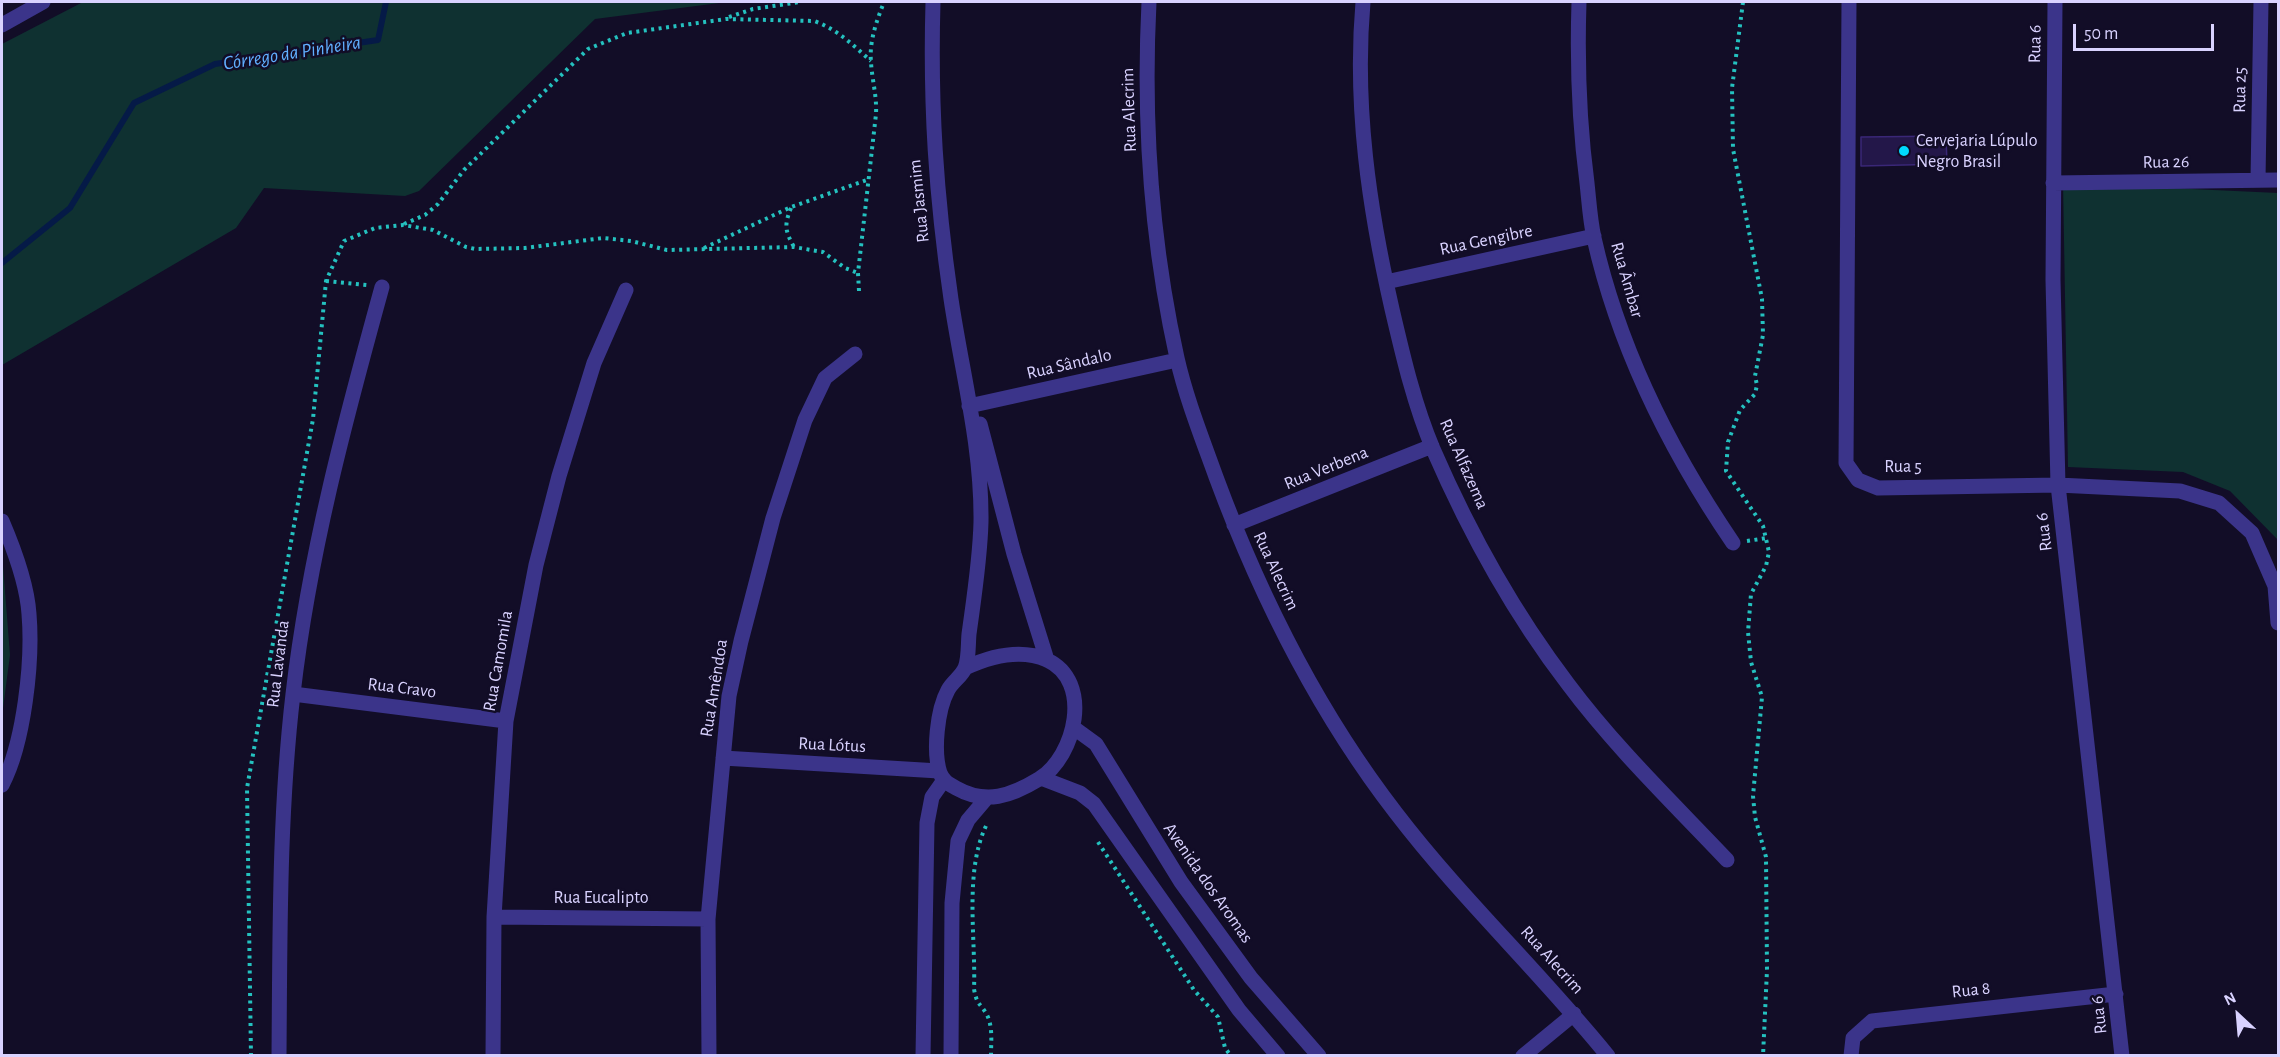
<!DOCTYPE html>
<meta charset="utf-8">
<style>
body{margin:0}
#map{position:relative;width:2280px;height:1057px;overflow:hidden;background:#120d27;font-family:"Alegreya Sans",sans-serif}
canvas{display:block}
.frame{position:absolute;inset:0;border:3px solid #d9d2ff;pointer-events:none}
.north{position:absolute;left:2208px;top:985px;width:60px;height:60px;-webkit-text-stroke:4px #120d27;paint-order:stroke;rotate:334deg;font-size:16px;font-weight:700;line-height:24px;text-align:center;color:#d9d2ff}
.north::after{content:'';display:block;margin:auto;width:21px;height:27px;background:#d9d2ff;clip-path:polygon(50% 0,100% 100%,50% 72%,0 100%)}
.scale{position:absolute;left:2073px;top:24px;width:141px;height:27px;box-sizing:border-box;border:3px solid #d9d2ff;border-top:0;padding-left:8px;font-size:18px;line-height:21px;white-space:nowrap;color:#d9d2ff;-webkit-text-stroke:4px #120d27;paint-order:stroke}
</style>
<div id="map">
<canvas width="2280" height="1057"></canvas>
<div class="frame"></div>
<div class="north">N</div>
<div class="scale">50 m</div>
</div>
<script>
const ctx = document.querySelector('canvas').getContext('2d');
ctx.lineJoin = 'round';
function paint(path, color) { ctx.fillStyle = color; ctx.fill(path, 'evenodd'); }
function trace(path, color, width, dash) { ctx.strokeStyle = color; ctx.lineWidth = width; ctx.lineCap = dash ? 'butt' : 'round'; ctx.setLineDash(dash || []); ctx.stroke(path); }
function drawText(font, color, halo, rows, align = 'center') {
  ctx.font = font + ' "Alegreya Sans",sans-serif'; ctx.lineWidth = 5; ctx.setLineDash([]); ctx.textBaseline = 'middle'; ctx.strokeStyle = halo; ctx.fillStyle = color; for (const [text, x, y, turn = 0] of rows) {
    ctx.save(); ctx.translate(x, y); ctx.rotate((+turn || 0) * Math.PI / 180); ctx.textAlign = isNaN(turn) ? turn : align; if (halo) ctx.strokeText(text, 0, 0); ctx.fillText(text, 0, 0); ctx.restore();
  }
}
paint(new Path2D(`
 M83,2H727L595,19L419,191L405,196L264,188L236,228L2,365V44Z
 M2063,183L2278,193V540L2230,491L2183,472L2068,467Z
 M2,553L10,655L2,716Z`), '#0f3131');
trace(new Path2D(`
 M2,263L70,208L134,103L215,64L378,40L386,2`), '#051a47', 6);
const building = new Path2D(`
 M1946,136L1947,164L1861,166V137Z`);
paint(building, '#231749');
trace(building, '#3a2777', 1.5);
trace(new Path2D(`
 M1743,2L1732,88L1733,149L1762,299L1763,335L1755,376L1757,385L1755,394L1740,410L1728,442L1726,471L1763,526L1769,552L1766,566L1751,594L1748,632L1751,662L1762,697L1753,796L1755,817L1766,857L1767,970L1763,1056
 M729,17L753,9L800,2
 M791,208C784,225 785,231 794,247
 M404,224L425,215L438,204L464,170L588,49L627,33L726,19L814,21C837,29 853,45 871,61
 M704,248L791,207L867,180
 M326,281L367,285
 M859,291L858,273L876,114C877,96 872,80 871,62C869,41 877,20 884,2
 M1747,541L1767,538
 M986,826C964,872 976,939 974,989C977,1006 980,1002 987,1015C993,1027 991,1042 991,1056
 M1098,842L1194,990L1218,1017L1225,1048L1231,1056
 M251,1056L247,788L313,419L326,281L344,241L375,228L403,225L433,230L466,247L475,249L525,248L603,238L631,241L667,250L794,247L823,252L845,268L858,273`), '#24c1bf', 4, [3, 4.5]);
trace(new Path2D(`
 M933,2C930,105 936,196 951,299C962,373 982,447 981,522C980,560 974,597 969,634C968,644 969,659 965,668C962,676 952,682 948,690C937,710 933,752 940,773C943,781 949,784 956,788C986,805 1011,796 1039,779C1076,756 1093,681 1047,660C1020,648 991,656 965,668
 M1149,2C1143,121 1151,241 1177,358C1186,398 1202,438 1216,477C1260,596 1318,712 1396,813C1461,898 1540,972 1608,1056
 M1363,2C1354,106 1369,208 1392,309C1403,356 1414,404 1433,449C1469,532 1513,612 1568,684C1615,747 1673,803 1727,860
 M1579,2C1577,63 1579,122 1587,183C1589,201 1590,220 1594,238C1619,349 1669,449 1733,543
 M1849,2L1846,463L1858,480L1878,488L2058,485L2180,491L2219,503L2252,533L2275,586L2278,623
 M2055,2L2053,280L2058,485L2122,1056
 M2,25L43,2
 M2258,179L2261,2
 M2053,183L2278,180
 M1386,282L1594,236
 M969,406L1177,360
 M980,424L1014,554L1047,660
 M2,521C14,549 27,583 29,614C33,662 24,743 2,785
 M1234,525L1432,446
 M293,694L506,721
 M1074,728L1096,744L1181,882L1251,978L1319,1056
 M723,758L939,771
 M1041,778L1080,793L1094,804L1239,1010L1278,1056
 M494,917L708,919
 M279,1056C280,934 279,814 293,694C309,555 345,421 382,287
 M493,1056L494,917L506,721L536,565L559,476L594,363L626,290
 M709,1056L708,919L729,696L741,641L773,518L805,420L825,378L855,354
 M923,1056L927,823L932,797L944,780
 M951,1056L952,903L958,841L968,820L985,800
 M1523,1056L1574,1014
 M1851,1056L1853,1038L1872,1021L2116,994`), '#3b348a', 15);
for (const [x, y, r, color] of [
 [1904,151,6,"#00d9fd"]
]) { const dot = new Path2D(); dot.arc(x, y, r, 0, 2 * Math.PI); ctx.fillStyle = color; ctx.fill(dot); trace(dot, '#120d27', 2); }
drawText('18px', '#d9d2ff', '#120d27', [
 ["Rua 6",2035,44,-89],
 ["Rua 25",2240,90,-89],
 ["Rua Alecrim",1129,110,-92],
 ["Rua 26",2166,162,-1],
 ["Rua Jasmim",919,201,-96],
 ["Rua Gengibre",1486,240,-12],
 ["Rua Âmbar",1627,280,74],
 ["Rua Sândalo",1069,364,-13],
 ["Rua Alfazema",1464,464,66],
 ["Rua 5",1903,467],
 ["Rua Verbena",1326,468,-22],
 ["Rua 6",2044,532,-97],
 ["Rua Alecrim",1276,571,65],
 ["Rua Camomila",498,661,-80],
 ["Rua Lavanda",278,664,-83],
 ["Rua Cravo",402,688,7],
 ["Rua Amêndoa",714,688,-81],
 ["Rua Lótus",832,745,3],
 ["Avenida dos Aromas",1208,883,55],
 ["Rua Eucalipto",601,898],
 ["Rua Alecrim",1552,960,48],
 ["Rua 8",1971,990,-6],
 ["Rua 6",2099,1015,-96]
]);
drawText('18px', '#d9d2ff', '#120d27', [
 ["Cervejaria Lúpulo",1916,141],
 ["Negro Brasil",1916,162]
], 'left');
drawText('italic 20px', '#60afff', '#120d27', [
 ["Córrego da Pinheira",292,53,-9]
]);
</script>
